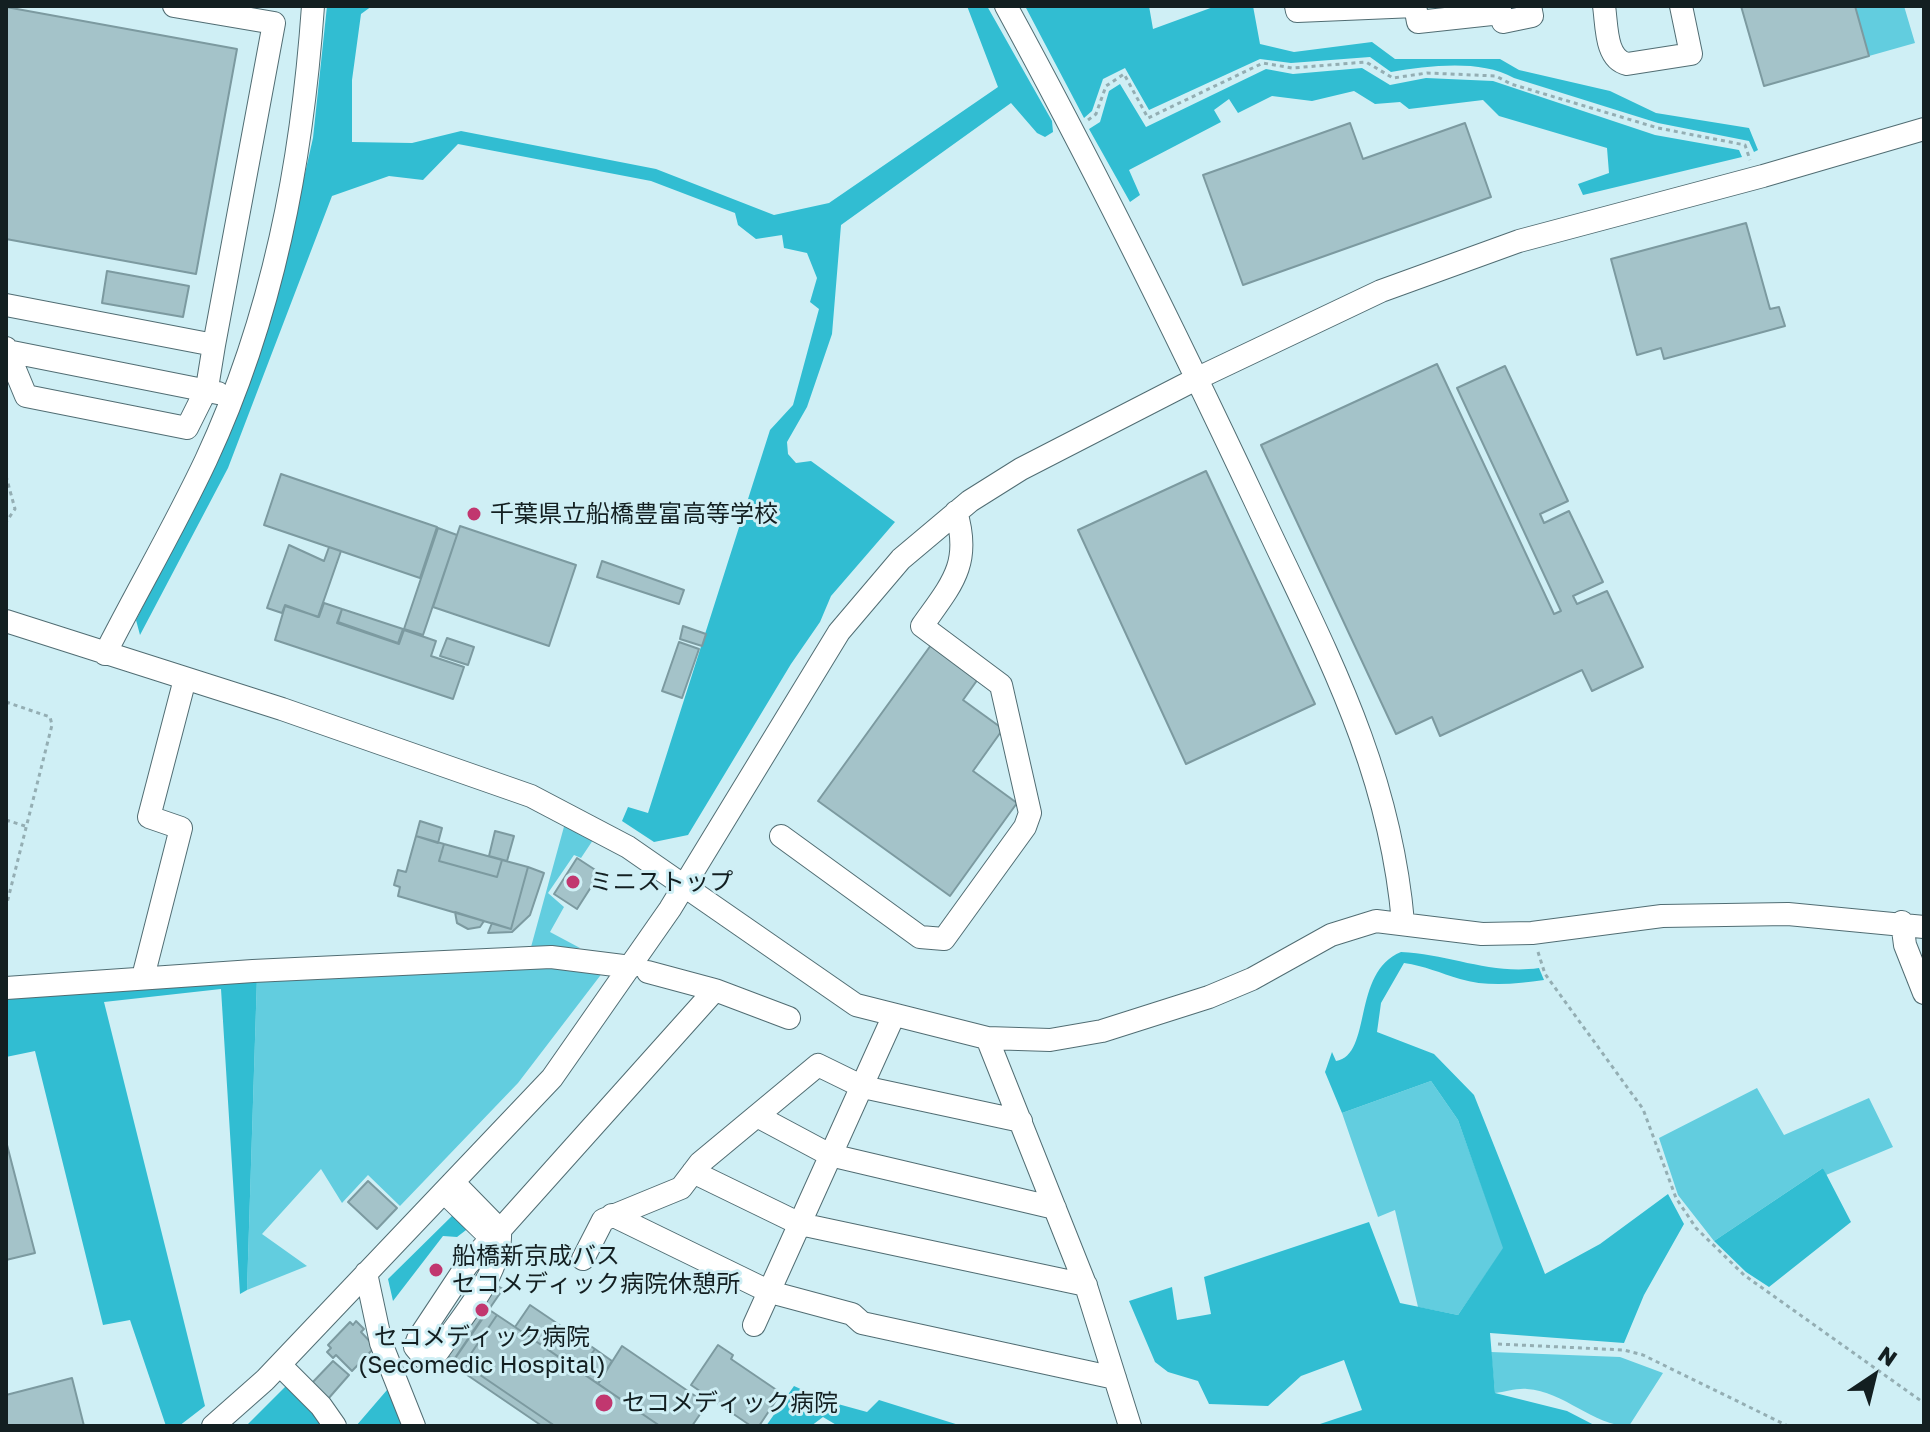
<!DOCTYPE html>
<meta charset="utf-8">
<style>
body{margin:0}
#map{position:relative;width:1930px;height:1432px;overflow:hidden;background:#cfeff5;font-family:"Golos Text",sans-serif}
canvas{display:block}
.frame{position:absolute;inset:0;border:8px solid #131f21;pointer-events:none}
.north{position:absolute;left:1834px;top:1336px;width:80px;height:80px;-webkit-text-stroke:6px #cfeff5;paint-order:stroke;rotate:35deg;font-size:22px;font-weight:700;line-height:32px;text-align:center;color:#131f21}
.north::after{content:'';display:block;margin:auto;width:28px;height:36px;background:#131f21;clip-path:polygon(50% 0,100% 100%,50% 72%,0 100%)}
</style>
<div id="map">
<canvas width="1930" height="1432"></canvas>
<div class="frame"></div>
<div class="north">N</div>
</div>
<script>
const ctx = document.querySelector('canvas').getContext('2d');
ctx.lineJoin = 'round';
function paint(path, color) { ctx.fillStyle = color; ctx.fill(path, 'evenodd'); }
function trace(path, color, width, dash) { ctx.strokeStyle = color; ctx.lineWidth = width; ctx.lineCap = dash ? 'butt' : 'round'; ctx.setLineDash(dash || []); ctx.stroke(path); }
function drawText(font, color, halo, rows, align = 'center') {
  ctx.font = font + ' "Golos Text","Noto Sans JP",sans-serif'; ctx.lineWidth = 6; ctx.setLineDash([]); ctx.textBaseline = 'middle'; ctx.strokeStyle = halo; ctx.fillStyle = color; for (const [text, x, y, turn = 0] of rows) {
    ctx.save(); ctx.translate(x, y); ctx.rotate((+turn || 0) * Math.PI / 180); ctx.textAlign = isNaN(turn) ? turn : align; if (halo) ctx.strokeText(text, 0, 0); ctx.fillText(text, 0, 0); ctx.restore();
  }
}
paint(new Path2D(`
 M1855,6H1904L1915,43L1869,56Z
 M565,823L593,840L581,858L574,855L548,893L564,907L550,932L580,948L531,947Z
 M549,965L603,972L518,1083L400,1206L368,1175L342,1203L321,1169L262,1234L307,1266L247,1290L257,977Z
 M1431,1081L1458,1120L1504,1248L1458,1315L1418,1307L1395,1210L1378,1217L1342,1113Z
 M1757,1088L1784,1135L1869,1098L1893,1147L1826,1175L1823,1168L1714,1241L1678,1195L1659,1138Z
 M1491,1352L1620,1357L1663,1373L1629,1426C1593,1426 1564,1391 1527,1389C1517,1388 1505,1392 1495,1393Z`), '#62cddf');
paint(new Path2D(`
 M327,6H372L361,14L352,80V142L412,143L461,131L656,169L774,215L829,203L998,87L967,6H987L1052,121L1053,132L1045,137L1037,133L1011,103L841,225L832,334L807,407L787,442L788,454L796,463L811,461L895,522L831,596L820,622L791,664L688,835L654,842L622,821L628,807L648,813L770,430L793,405L819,309L810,302L817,278L807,253L784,248L782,235L756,239L738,225L735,213L651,181L458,144L423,180L389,176L332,196L228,468L140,635L136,620L215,464L298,204L313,138Z
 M1025,6H1149L1153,29L1216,6H1253L1260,44L1294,52L1372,42L1395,59H1500L1519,70L1610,91L1656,113L1749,128L1758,150L1754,152L1749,141L1658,123L1514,78C1479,59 1429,66 1391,72L1370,57L1291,63L1260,59L1149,110L1125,68L1103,79L1092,111L1084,118Z
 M1362,68L1390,85L1426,78L1493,81L1655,135L1739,150L1742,157L1583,195L1578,184L1609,173L1607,148L1499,116L1483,100L1409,109L1400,102L1375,104L1354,91L1312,101L1272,96L1238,113L1229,99L1214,110L1221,122L1129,170L1140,195L1130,202L1089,129L1100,122L1109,91L1120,84L1146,127L1266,69L1293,74Z
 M1401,952C1449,954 1490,975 1539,968L1544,980C1517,984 1486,987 1460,979C1440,973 1425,966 1404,963L1381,1003L1377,1032L1434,1054L1474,1095L1545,1274L1600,1244L1668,1194L1684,1224L1644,1295L1624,1343L1490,1333L1495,1393L1567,1411L1596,1426H1314L1362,1410L1344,1360L1301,1376L1268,1406L1209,1404L1198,1381L1168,1372L1155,1362L1129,1301L1172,1287L1177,1320L1211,1314L1204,1277L1369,1222L1400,1303L1458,1315L1503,1248L1458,1120L1431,1081L1342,1113L1325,1072L1332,1052L1336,1061C1373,1055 1351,972 1401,952Z
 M257,977L247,1290L240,1294L221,989L104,1002L205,1406L179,1426H166L130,1320L103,1325L35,1051L6,1057V993Z
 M1823,1168L1851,1222L1769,1287L1746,1272L1714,1241Z
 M455,1213L470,1227L457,1237L443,1236L393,1301L388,1279Z
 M289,1383L328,1426H246Z
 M794,1386L827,1401L867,1412L879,1400L962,1426H838L823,1417L811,1426H766Z
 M387,1390H391L409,1426H356Z`), '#31bdd2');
const building = new Path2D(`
 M1741,6H1855L1869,56L1764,86Z
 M6,7L237,49L196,274L6,239Z
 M1350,123L1363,159L1465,123L1491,197L1243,285L1203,175Z
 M1746,223L1770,309L1779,307L1785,326L1664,359L1661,348L1637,355L1611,259Z
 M107,271L189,286L183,317L102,303Z
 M1437,364L1554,614L1561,611L1457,388L1505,366L1568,501L1540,514L1544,523L1569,511L1603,582L1573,596L1577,604L1607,591L1643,667L1592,691L1582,670L1440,736L1432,717L1396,734L1261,445Z
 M1206,471L1315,704L1186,764L1078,530Z
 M281,474L437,527L420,578L264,525Z
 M460,526L576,565L549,646L433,607Z
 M438,528L457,535L423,635L404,629Z
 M289,545L324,561L329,547L341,551L318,617L285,605L282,613L267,608Z
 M602,561L684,590L679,604L597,577Z
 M324,603L342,609L337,623L399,644L404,630L436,641L431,656L464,667L453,699L275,640L285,606L319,617Z
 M342,609L403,629L398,643L338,622Z
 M683,626L706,634L702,646L680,639Z
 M447,638L474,647L468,665L440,656Z
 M679,642L699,649L682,698L662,691Z
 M931,645L978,679L963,700L1003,729L973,771L1017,803L950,896L818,801Z
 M420,821L442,828L438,843L416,836Z
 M495,831L514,836L507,861L489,856Z
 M416,836L444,844L439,861L497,877L502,860L528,867L511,929L398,896L400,887L394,885L398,870L406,872Z
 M444,844L502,860L497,877L439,861Z
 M577,858L600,873L577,909L554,894Z
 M528,867L544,873L530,915L512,932L488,933L492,923L511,929Z
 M455,912L484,921L480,927L468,929L457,923Z
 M6,1141L35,1253L6,1260Z
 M368,1181L397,1208L377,1229L348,1202Z
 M494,1284L503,1289L454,1360L446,1355Z
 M530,1305L595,1349L579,1371L515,1327Z
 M488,1309L497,1315L464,1364L555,1426H542L451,1364Z
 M497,1315L515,1327L660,1426H555L464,1364Z
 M356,1321L364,1329L361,1332L375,1347L352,1371L336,1355L333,1358L327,1352L331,1348L328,1345L350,1322L353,1325Z
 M718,1345L733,1355L731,1359L781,1393L759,1426H751L691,1385Z
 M622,1346L707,1404L692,1426H660L598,1384Z
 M595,1349L612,1361L598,1384L579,1371Z
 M333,1361L349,1375L328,1399L311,1384Z
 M72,1378L84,1426H6V1395Z`);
paint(building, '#a4c3c9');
trace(building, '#7c9aa0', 2);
const minor = new Path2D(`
 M1006,6C1095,169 1177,335 1256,503C1322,645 1389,762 1403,922
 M1296,6L1297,11L1415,6
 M1415,6L1418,22L1501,13L1503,22L1532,16L1530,6
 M1604,6C1607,25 1605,59 1627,64L1691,54L1681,6
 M6,305L214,345L274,23L174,6
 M6,348L26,396L187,428L207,388L214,345
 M7,351L218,393
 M6,621L282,709L531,796L628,847L856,1005L987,1038L1050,1040L1102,1031L1209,997L1252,979L1331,935L1376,921L1482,934L1532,933L1662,916L1788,914L1924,927
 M105,654C138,589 175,526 206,460C273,316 302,163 313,6
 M781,836L920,937L944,939L1025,827L1030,813L1001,685L922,626C951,585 972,564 956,512
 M1902,922L1905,945L1924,993
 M648,972L715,990L789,1018
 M143,977L181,828L149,817L185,679
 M6,988L253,971L551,957L631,967
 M987,1038L1087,1289L1130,1426
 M757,1116L830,1155L1055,1208
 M693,1172L800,1224L1086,1285
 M446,1194L485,1232L489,1241L467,1265L418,1339L415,1347L425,1359L437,1353C459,1320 503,1273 500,1230L455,1184
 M612,1215L770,1292L852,1314L862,1323L1115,1378
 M492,1239L715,990
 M583,1259L603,1220L681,1188L700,1163L818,1065L863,1087L1021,1121
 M366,1273L381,1343L414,1426
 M754,1325L894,1015
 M280,1365L321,1406L335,1426
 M213,1426L265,1380L552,1078L670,909L839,632L901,559L970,501L1021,469L1198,378L1381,291L1519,241L1763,176L1924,129`);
trace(minor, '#516d73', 24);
trace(new Path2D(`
 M1088,120L1096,114L1106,86L1124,74L1148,118L1263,63L1292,68L1366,62L1393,78L1427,73L1496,76L1511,84L1658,128L1745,145L1750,160
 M6,476L15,509L6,522
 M6,702L50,717L52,725L6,907
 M6,820L25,826
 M1538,952L1545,974L1643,1109L1676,1198L1696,1228L1744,1275L1924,1403
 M1498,1344L1624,1350L1643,1355L1788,1426`), '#94aeb3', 3, [4, 4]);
trace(minor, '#fff', 22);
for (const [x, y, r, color] of [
 [474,514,8,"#c1376f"],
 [573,882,8,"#c1376f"],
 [436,1270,8,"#c1376f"],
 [482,1310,8,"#c1376f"],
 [604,1403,10,"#c1376f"]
]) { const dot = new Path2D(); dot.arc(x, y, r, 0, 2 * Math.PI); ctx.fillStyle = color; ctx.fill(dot); trace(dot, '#cfeff5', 3); }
drawText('24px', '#131f21', '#cfeff5', [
 ["千葉県立船橋豊富高等学校",490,514],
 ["ミニストップ",589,882],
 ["船橋新京成バス",452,1256],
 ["セコメディック病院休憩所",452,1284],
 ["セコメディック病院",482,1337,"center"],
 ["(Secomedic Hospital)",482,1365,"center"],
 ["セコメディック病院",622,1403]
], 'left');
</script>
